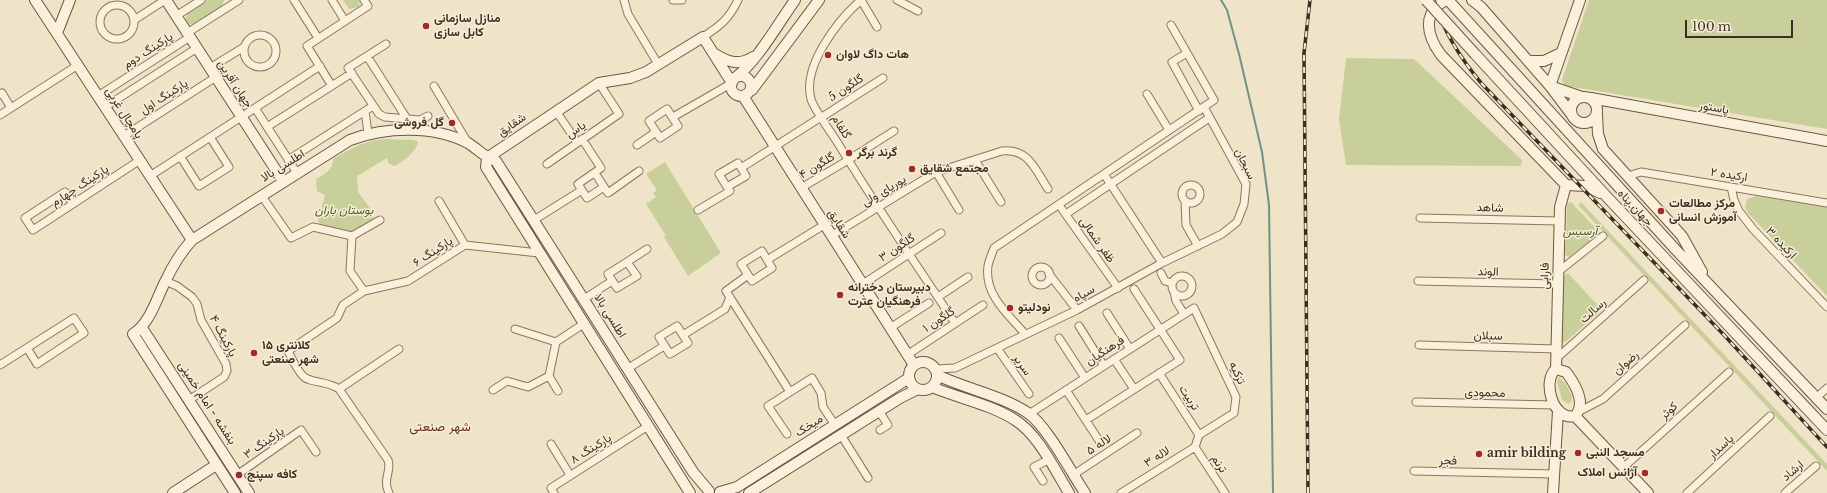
<!DOCTYPE html>
<meta charset="utf-8">
<style>
body{margin:0}
#map{position:relative;width:1827px;height:493px;overflow:hidden;background:#f0e4c8;font-family:"Libre Baskerville",serif}
canvas{display:block}
.scale{position:absolute;left:1685px;top:20px;width:108px;height:18px;box-sizing:border-box;border:2px solid #3d2e20;border-top:0;padding-left:5px;font-size:12px;line-height:14px;white-space:nowrap;color:#3d2e20;-webkit-text-stroke:3px #f7eed8;paint-order:stroke}
</style>
<div id="map">
<canvas width="1827" height="493"></canvas>
<div class="scale">100 m</div>
</div>
<script>
const ctx = document.querySelector('canvas').getContext('2d');
ctx.lineJoin = 'round';
function paint(path, color) { ctx.fillStyle = color; ctx.fill(path, 'evenodd'); }
function trace(path, color, width, dash) { ctx.strokeStyle = color; ctx.lineWidth = width; ctx.lineCap = dash ? 'butt' : 'round'; ctx.setLineDash(dash || []); ctx.stroke(path); }
function drawText(font, color, halo, rows, align = 'center') {
  ctx.font = font + ' "Libre Baskerville",Vazirmatn,serif'; ctx.lineWidth = 3; ctx.setLineDash([]); ctx.textBaseline = 'middle'; ctx.strokeStyle = halo; ctx.fillStyle = color; for (const [text, x, y, turn = 0] of rows) {
    ctx.save(); ctx.translate(x, y); ctx.rotate((+turn || 0) * Math.PI / 180); ctx.textAlign = isNaN(turn) ? turn : align; if (halo) ctx.strokeText(text, 0, 0); ctx.fillText(text, 0, 0); ctx.restore();
  }
}
paint(new Path2D(`
 M205,0H224L222,7L195,24H189L186,20L187,12Z
 M343,0H360L359,7L349,9Z
 M1589,0H1827V129L1567,86L1564,84L1562,80Z
 M1346,58L1414,59L1522,160L1521,166L1346,165L1339,120Z
 M383,139L413,140L417,141L418,144C412,155 405,160 395,166L389,164L387,158L357,176L358,192L370,208L375,223C358,232 332,240 318,222L325,195L317,191L316,179C325,174 333,170 333,159C350,149 364,141 383,139Z
 M665,162L721,253L688,276L664,237L666,236L646,204L656,197L653,193L657,190L646,174Z
 M1757,196L1827,207V296L1748,213L1745,207L1747,199Z
 M1571,202L1600,233L1569,257L1565,255L1567,204Z
 M1581,202L1827,464V471L1578,205Z
 M1568,273L1602,310L1564,343L1562,340L1563,277Z
 M1559,377L1566,384L1572,396L1571,402L1568,404L1562,400L1557,381Z`), '#c9cf9b');
trace(new Path2D(`
 M1221,0L1227,10L1239,54L1262,152L1269,205L1273,493`), '#6f938a', 2);
const street = new Path2D(`
 M294,0L318,38
 M332,0L345,21
 M624,0L628,14L658,64
 M673,0H682
 M861,0C838,20 802,66 811,99C813,108 833,135 839,145C876,206 916,264 955,323
 M861,0L877,27
 M897,0L918,11
 M100 22a17 17 0 1 1 34 0a17 17 0 1 1-34 0Z
 M176,16L201,0
 M134,20L165,0
 M187,33L239,0
 M244 51a16 16 0 1 1 32 0a16 16 0 1 1-32 0Z
 M703,37C720,26 729,19 738,0
 M386,44L348,68L379,114L385,117L420,120L428,116
 M1187,53L1172,62L1199,111
 M367,56L407,119
 M210,68L244,47
 M332,86L307,46L368,6L364,0
 M434,86L468,143
 M0,94L2,93L11,108
 M1147,94L1169,130
 M98,96L190,37
 M105,107L197,48
 M255,108L297,173
 M667,109L678,126L660,138L649,121Z
 M365,111L368,133
 M556,111L577,142
 M0,115L78,65
 M673,117L732,83
 M822,117L883,78
 M267,127L352,73
 M124,136L216,77
 M582,139L601,168L578,184L587,198L604,187L595,173
 M637,145L656,132
 M180,156L199,186L229,167L210,137
 M288,160L373,106
 M848,160L894,131
 M975,160L1001,202
 M738,163L746,176L727,187L719,174Z
 M547,164L619,114L599,83
 M741,168L818,119
 M936,172L959,210
 M1104,174L1162,263
 M150,176L320,66
 M1628,176L1641,172L1827,203
 M1182 194a9 9 0 1 1 18 0a9 9 0 1 1-18 0Z
 M604,187L608,193L639,171
 M1731,187L1734,200L1739,211L1753,229L1827,307
 M801,188L845,162
 M261,195L291,238L313,227L352,236L380,220
 M439,201L465,245
 M1185,201L1186,225L1198,246
 M73,204L65,192L25,218L33,230L140,160
 M1059,205L1118,288
 M698,210L730,191L727,187
 M1066,214L1209,118
 M1420,218L1559,221
 M534,220L582,190
 M352,236L350,271L364,291
 M831,236L936,172L1002,151C1028,148 1035,169 1048,189
 M762,251L772,268L752,281L741,264Z
 M767,260L824,225
 M627,262L637,276L617,288L608,274Z
 M627,262L647,249
 M1032 276a9 9 0 1 1 18 0a9 9 0 1 1-18 0Z
 M1558,272L1603,236
 M1161,273L1165,281L1172,283
 M1049,274L1077,310
 M748,275L726,291L790,392
 M1172 286a10 10 0 1 1 20 0a10 10 0 1 1-20 0Z
 M165,281L177,286L192,297L197,304L201,320L226,364L227,371L224,377L189,400
 M1418,281L1558,284
 M866,282L941,233
 M1174,292L1176,301L1184,314
 M938,297L968,277
 M584,299L612,281
 M1107,313L1130,349
 M677,326L688,343L670,354L659,337Z
 M1079,326L1104,366
 M890,328L929,303
 M515,329L556,342
 M1025,334C1008,314 984,295 988,266C989,260 992,254 994,248L1214,100L1171,25
 M683,335L725,309L730,297
 M1059,338L1085,378
 M1419,345L1557,349
 M997,348L1029,394
 M907,355L983,305
 M1557,358L1644,280
 M1114,359L1134,389
 M0,365L74,318L84,333L37,364L27,348
 M627,369L664,346
 M936,369L955,368L1077,310L1162,263L1222,234L1237,222L1244,204L1246,184L1204,107
 M1159,373L1199,435
 M549,376L558,391
 M339,389L399,349
 M493,390L507,381L528,387L549,376L556,342L585,323
 M1066,390L1100,442
 M1816,398L1827,388
 M1416,402L1554,405
 M879,411L888,425L880,430
 M1578,412L1603,399L1685,325
 M1029,414L1194,308L1236,397L1234,413L1199,435
 M1086,420L1180,360L1134,289
 M787,434L768,406L812,378L821,393L823,407L835,425
 M841,435L868,478
 M551,444L570,475
 M1195,447L1225,493
 M1624,467L1729,372
 M1414,471L1554,474
 M237,475L301,430L316,452
 M1073,475L1137,433
 M1043,481L1034,467L1048,460
 M389,493C382,479 392,471 388,460L339,389C329,381 309,383 303,376C297,370 292,359 288,351L337,318L343,305L364,291L408,281L465,245L539,253
 M554,493L551,488L648,426
 M1121,493L1195,447L1199,435
 M1687,493L1770,416
 M1785,493L1816,466`);
const secondary = new Path2D(`
 M35,0L192,240
 M166,0L283,181
 M1446,0C1421,13 1427,36 1441,55L1566,185L1586,186L1600,193
 M1448,0L1677,251L1827,409
 M1472,0L1481,7L1550,86L1572,115
 M57,33L70,0
 M715,54C728,62 739,66 753,57
 M1475,54L1607,197L1827,430
 M1528,61H1544L1561,53
 M731 86a10 10 0 1 1 20 0a10 10 0 1 1-20 0Z
 M735,78C758,60 778,24 795,0
 M1550,86L1580,0
 M1550,86L1582,97
 M752,90L819,0
 M743,96L914,365
 M1571 110a13 13 0 1 1 26 0a13 13 0 1 1-26 0Z
 M1591,98L1827,141
 M1597,114L1598,134L1603,149L1682,236L1702,272
 M487,158L486,167L690,493
 M487,158L599,83L630,78L646,72L703,37L732,83
 M142,328L249,493
 M909 376a14 14 0 1 1 28 0a14 14 0 1 1-28 0Z
 M1556,369L1560,207L1566,185
 M1556,369L1566,372C1575,384 1587,403 1575,416C1552,421 1542,380 1556,369Z
 M937,375C966,389 1001,395 1028,413C1047,426 1071,472 1085,493
 M932,387C958,398 990,404 1015,420C1038,434 1055,470 1069,493
 M1575,416L1648,493
 M720,492L737,487L748,480L909,378
 M173,493L216,465
 M235,493L133,334C150,323 156,300 165,282C172,267 181,252 192,240L350,140C386,127 433,125 468,143C478,149 485,158 496,161L693,472L709,491
 M749,493L900,398L918,389
 M1553,493L1558,411`);
trace(street, '#8d765c', 9);
trace(secondary, '#6f573f', 12);
trace(street, '#faf1dc', 7);
trace(secondary, '#faf1dc', 10);
const rail = new Path2D(`
 M1434,0C1443,31 1461,59 1482,84L1724,335L1827,447
 M1308,493L1304,53L1310,0`);
trace(rail, '#3d2e20', 3.5);
trace(rail, '#f7eed8', 2, [6]);
const secondaryBridge = new Path2D(`
 M1426,0L1475,54`);
trace(secondaryBridge, '#6f573f', 12, []);
trace(secondaryBridge, '#faf1dc', 10);
for (const [x, y, r, color] of [
 [426,26,4,"#9e2a2b"],
 [828,55,4,"#9e2a2b"],
 [452,123,4,"#9e2a2b"],
 [849,153,4,"#9e2a2b"],
 [912,169,4,"#9e2a2b"],
 [1661,211,4,"#9e2a2b"],
 [840,295,4,"#9e2a2b"],
 [1010,308,4,"#9e2a2b"],
 [254,353,4,"#9e2a2b"],
 [1578,453,4,"#9e2a2b"],
 [1479,454,4,"#9e2a2b"],
 [1645,473,4,"#9e2a2b"],
 [239,475,4,"#9e2a2b"]
]) { const dot = new Path2D(); dot.arc(x, y, r, 0, 2 * Math.PI); ctx.fillStyle = color; ctx.fill(dot); trace(dot, '#f7eed8', 1.5); }
drawText('bold 12px', '#3d2e20', '#f7eed8', [
 ["منازل سازمانی",434,19],
 ["کابل سازی",434,33],
 ["هات داگ لاوان",836,55],
 ["گل فروشی",444,123,"right"],
 ["گرند برگر",857,153],
 ["مجتمع شقایق",920,169],
 ["مرکز مطالعات",1669,204],
 ["آموزش انسانی",1669,218],
 ["دبیرستان دخترانه",848,288],
 ["فرهنگیان عترت",848,302],
 ["نودلیتو",1018,308],
 ["کلانتری ۱۵",262,346],
 ["شهر صنعتی",262,360],
 ["مسجد النبی",1586,453],
 ["amir bilding",1487,454],
 ["آژانس املاک",1637,473,"right"],
 ["کافه سپنج",247,475]
], 'left');
drawText('12px', '#3d2e20', '#f7eed8', [
 ["پارکینگ دوم",148,51,-33],
 ["جهان آفرین",235,84,57],
 ["گلگون 5",846,88,-33],
 ["پارکینگ اول",164,97,-33],
 ["پاستور",1714,108,10],
 ["پامچال غربی",124,113,57],
 ["شقایق",512,125,-35],
 ["گلفام",841,127,59],
 ["یاس",576,130,-35],
 ["سبحان",1245,164,64],
 ["اطلسی بالا",283,166,-32],
 ["گلگون ۴",817,166,-31],
 ["ارکیده ۲",1729,175,9],
 ["پارکینگ چهارم",80,186,-33],
 ["پوریای ولی",884,191,-31],
 ["شاهد",1490,208,2],
 ["جهان پناه",1635,208,47],
 ["شقایق",839,224,57],
 ["ظفر شمالی",1097,240,55],
 ["ارکیده ۳",1781,243,47],
 ["گلگون ۳",897,248,-33],
 ["پارکینگ ۶",433,252,-33],
 ["الوند",1488,272,1],
 ["فارابی",1545,276,-89],
 ["سپاه",1084,294,-29],
 ["رسالت",1593,311,-42],
 ["اطلسی بالا",610,316,58],
 ["گلگون ۱",939,320,-33],
 ["پارکینگ ۴",223,336,62],
 ["سبلان",1488,336,2],
 ["فرهنگیان",1105,351,-33],
 ["رضوان",1626,363,-42],
 ["سریر",1022,365,55],
 ["تزکیه",1237,373,65],
 ["محمودی",1485,393,1],
 ["تربیت",1189,398,57],
 ["بنفشه - امام خمینی",207,403,57],
 ["کوثر",1669,411,-42],
 ["میخک",809,426,-33],
 ["پارکینگ ۳",264,443,-35],
 ["لاله ۵",1099,445,-33],
 ["پاسدار",1721,447,-43],
 ["پارکینگ ۸",591,449,-32],
 ["لاله ۳",1157,457,-32],
 ["فجر",1448,461,1],
 ["ترنم",1219,464,57],
 ["ارشاد",1793,471,-41]
]);
drawText('italic 12px', '#4d5a26', '#f7eed8', [
 ["بوستان باران",344,211],
 ["آرسیس",1580,232]
]);
drawText('13px', '#6b2e1e', '#f7eed8', [
 ["شهر صنعتی",440,427]
]);
</script>
